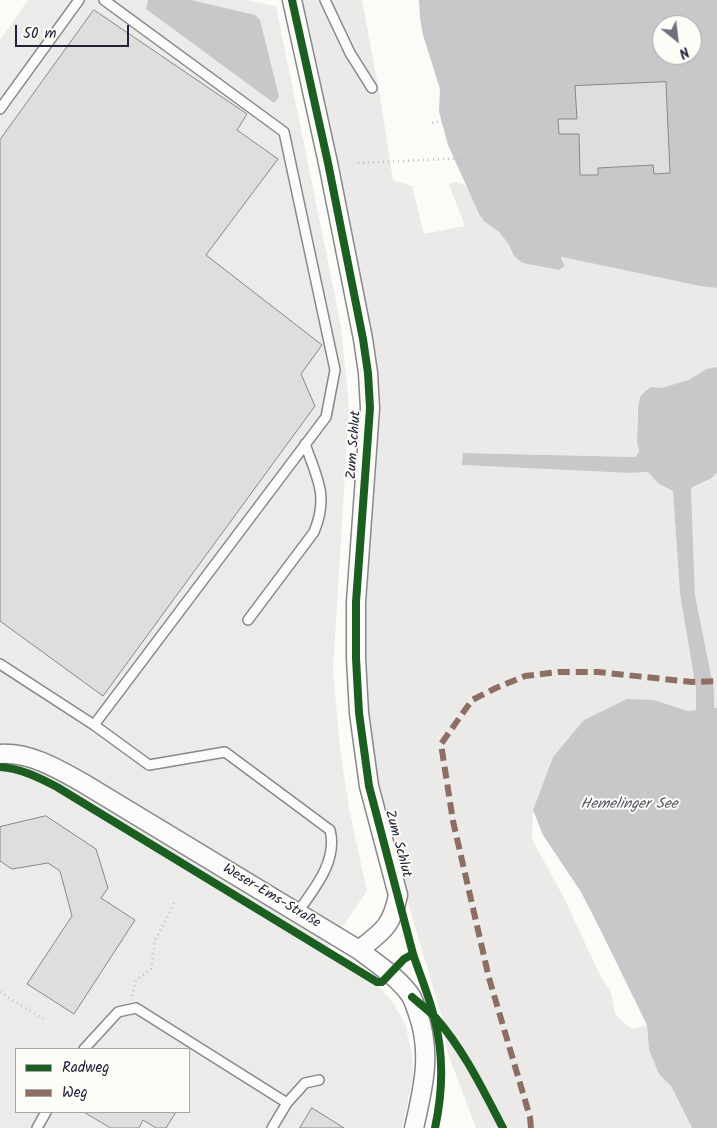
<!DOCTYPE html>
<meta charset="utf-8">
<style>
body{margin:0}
#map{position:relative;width:717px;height:1128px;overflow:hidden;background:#fcfbf8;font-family:Kalam,sans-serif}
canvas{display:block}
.legend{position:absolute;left:15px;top:1048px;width:175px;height:65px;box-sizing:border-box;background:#fdfcf7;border:1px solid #a5a5ac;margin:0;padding:6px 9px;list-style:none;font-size:15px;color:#22223b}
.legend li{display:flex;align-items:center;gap:10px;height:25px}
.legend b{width:25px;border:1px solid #a5a5ac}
.north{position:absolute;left:652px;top:15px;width:50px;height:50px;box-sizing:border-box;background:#fdfcf7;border:1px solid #a5a5ac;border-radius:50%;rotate:151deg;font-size:14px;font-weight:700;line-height:20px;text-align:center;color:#22223b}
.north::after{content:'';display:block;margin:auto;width:18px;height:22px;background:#6e6e7d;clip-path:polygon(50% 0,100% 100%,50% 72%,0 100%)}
.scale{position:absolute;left:15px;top:25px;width:114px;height:22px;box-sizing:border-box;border:2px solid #22223b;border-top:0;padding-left:6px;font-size:15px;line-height:18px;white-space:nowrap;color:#22223b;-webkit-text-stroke:4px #fdfcf7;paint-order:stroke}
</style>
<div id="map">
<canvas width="717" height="1128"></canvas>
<ul class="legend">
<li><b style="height:6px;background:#1b5e20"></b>Radweg</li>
<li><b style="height:6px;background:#8d6e63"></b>Weg</li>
</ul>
<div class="north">N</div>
<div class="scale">50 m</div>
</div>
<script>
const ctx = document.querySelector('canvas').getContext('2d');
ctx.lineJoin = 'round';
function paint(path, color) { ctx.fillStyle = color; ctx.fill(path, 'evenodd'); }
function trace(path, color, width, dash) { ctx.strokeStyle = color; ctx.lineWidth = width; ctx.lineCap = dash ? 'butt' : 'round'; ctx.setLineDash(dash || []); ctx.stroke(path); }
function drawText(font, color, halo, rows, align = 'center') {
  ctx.font = font + ' Kalam,sans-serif'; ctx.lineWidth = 4; ctx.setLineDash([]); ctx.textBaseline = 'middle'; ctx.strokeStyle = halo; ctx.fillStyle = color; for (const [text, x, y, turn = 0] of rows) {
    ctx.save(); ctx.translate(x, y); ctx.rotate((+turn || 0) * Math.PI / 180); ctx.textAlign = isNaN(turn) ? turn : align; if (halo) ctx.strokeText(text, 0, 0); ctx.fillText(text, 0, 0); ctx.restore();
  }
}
paint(new Path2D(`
 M28,0H245L276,6L341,326L349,407L333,670L340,749L349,808L367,891L326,951L374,981L392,1001L405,1024L412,1053L413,1078L402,1128H0V40ZM16,1049H189V1112H16Z`), '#ebebe9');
paint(new Path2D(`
 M300,0H362L380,96L393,180L412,186L424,234L465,226L449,185L450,183L456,182L462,184L467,188L481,217L499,232L521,262L527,264L558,270L565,266L561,257H562L700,286L717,288V367C704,370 694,378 681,382C675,384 669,387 663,388C659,388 655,387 651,387C631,392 638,436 639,452L635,457L463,453L462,465L629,473L648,472L659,484L673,491L680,594L696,689V710L688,711L654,700L553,757L533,810L532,839L564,898L599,973L611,992L615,1013L624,1023L633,1029L647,1025L649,1050L659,1074L671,1086L692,1128H476L447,1051L442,1017L407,900L378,797L365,703L363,597L376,431Z
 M717,473V708L714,707V690L695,595L691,488L705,482Z`), '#ebeae8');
paint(new Path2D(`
 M148,0H191L255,15L260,20L279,97L274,103L146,9Z
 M419,0H717V288L700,286L562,257L561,258L565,266L559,270L527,264L521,262L514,256L509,245L499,232L484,221L479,214L448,145L439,112L440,89L423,35L420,18ZM662,25H692V55H662Z
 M717,367V473L710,479L691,488L695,595L714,690V707L717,708V1128H692L671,1086L659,1074L649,1050L647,1025L601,931L581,892L543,835L533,810L553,757L584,720L627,699L654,700L688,711L696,710V689L680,594L673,491L659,484L648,472L629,473L462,465L463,453L635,457L639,452L637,441L638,407L640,397L645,391L651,387L662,388L688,380L707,369Z`), '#c8c8ca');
const building = new Path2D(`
 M94,10L247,114L237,130L278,159L206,255L322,345L301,374L315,406L103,696L0,621V140Z
 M666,82L670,173L654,174L653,165L598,168V175H580L579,134H559L558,119H577L575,86Z
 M46,816L96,849L108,888L101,898L135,920L74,1014L27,984L72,916L60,871L48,863L12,869L0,861V827Z
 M312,1108L344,1128H300Z
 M84,1112H176L166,1128H156L143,1120L139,1128H111Z`);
paint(building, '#dfdedd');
trace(building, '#88888c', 1);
const service = new Path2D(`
 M325,0L350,53L372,88
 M0,109L79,0
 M248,620L314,532C329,496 317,478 305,444
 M0,664L94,725L149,765L225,752L330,830C338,861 314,889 297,913
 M94,725L326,417L335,370L284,132L104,0
 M84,1049L118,1012L136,1008L287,1103
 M37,1128L46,1112
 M272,1128L287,1103L305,1083L319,1080`);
const minor = new Path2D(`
 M292,0L328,163L363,339L368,373L370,408L356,602V658L359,713L369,786L398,895C392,926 383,931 359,950
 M0,754C30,752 58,769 83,783L359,950C377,964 398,977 411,996C414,1001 416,1008 418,1014C432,1053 423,1089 414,1128`);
trace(service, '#88888c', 12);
trace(minor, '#88888c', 21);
trace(new Path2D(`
 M432,123L463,116
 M358,163L579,153
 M0,992L43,1019
 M132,996L136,980L151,969L155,941L174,903`), '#bfbfc0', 2.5, [1, 4]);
trace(service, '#fbfbf9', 9);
trace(minor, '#fbfbf9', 18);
trace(new Path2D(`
 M531,1128L530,1117L489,978L453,821L441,744L472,700L496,688L525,676L558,672H598L692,682L717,681`), '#8d6e63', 6, [12, 6]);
trace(new Path2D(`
 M0,767C20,768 40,778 57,787L377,982H382L404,959L413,954L369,786L359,713L356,658V602L370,408L368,373L363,339L328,163L292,0
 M413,954C420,975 429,996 434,1017C444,1054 443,1091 435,1128
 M412,997C419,1003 428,1010 435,1017C464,1050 483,1090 503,1128`), '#1b5e20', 8);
drawText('14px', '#22223b', '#fdfcf7', [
 ["Zum Schlut",355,445,-86],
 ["Zum Schlut",397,844,75],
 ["Weser-Ems-Straße",271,897,31]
]);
drawText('italic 15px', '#545466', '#fdfcf7', [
 ["Hemelinger See",629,805]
]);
</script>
